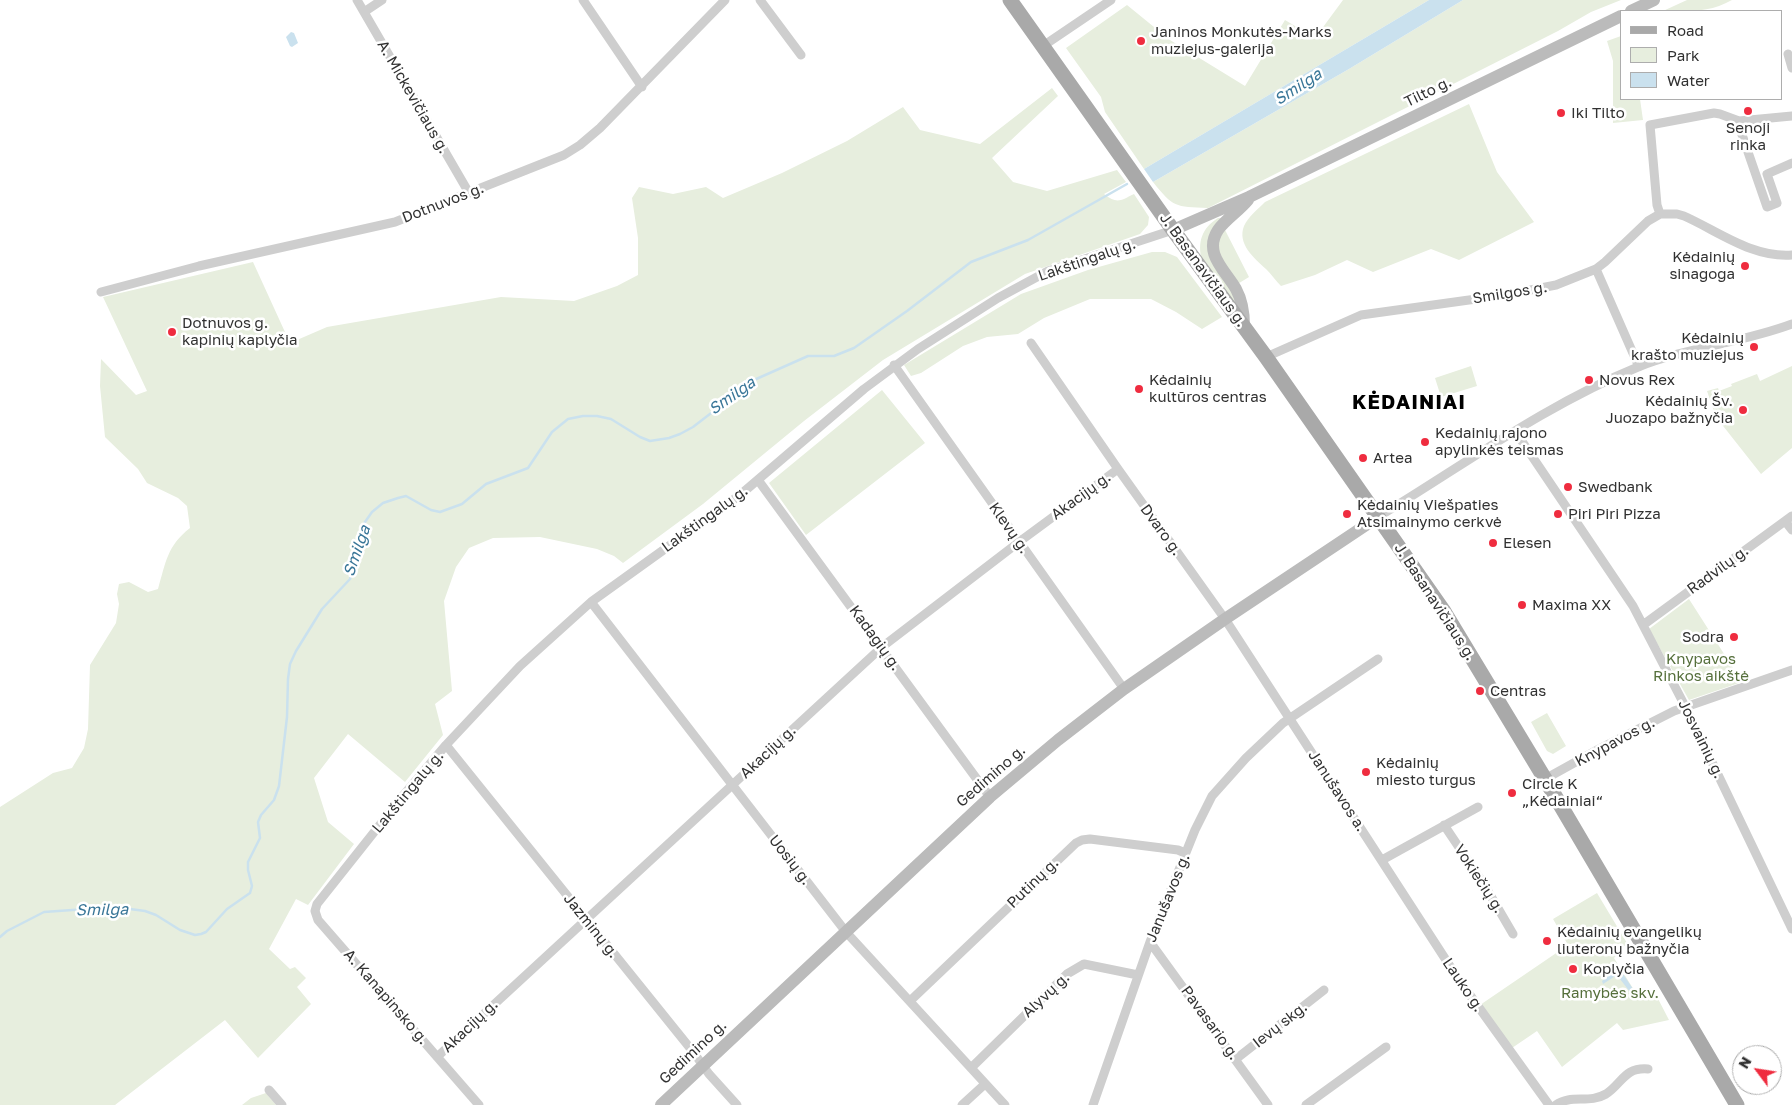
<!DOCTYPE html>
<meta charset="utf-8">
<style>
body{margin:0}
#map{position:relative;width:1792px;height:1105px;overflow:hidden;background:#fff;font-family:"Golos Text",sans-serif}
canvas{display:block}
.legend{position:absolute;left:1620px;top:10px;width:162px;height:90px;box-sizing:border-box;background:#fff;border:1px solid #adadad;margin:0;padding:6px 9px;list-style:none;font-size:15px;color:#313131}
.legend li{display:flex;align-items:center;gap:10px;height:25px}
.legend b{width:25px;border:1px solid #adadad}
.north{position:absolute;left:1732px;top:1045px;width:50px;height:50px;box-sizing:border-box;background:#fff;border:1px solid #adadad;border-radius:50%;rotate:301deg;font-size:14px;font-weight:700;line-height:20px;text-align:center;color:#313131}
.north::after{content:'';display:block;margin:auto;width:18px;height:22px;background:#ef2c3f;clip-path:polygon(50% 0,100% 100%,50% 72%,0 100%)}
</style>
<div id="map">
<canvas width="1792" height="1105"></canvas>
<ul class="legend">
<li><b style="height:6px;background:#a9a9a9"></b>Road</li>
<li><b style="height:14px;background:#e7eede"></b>Park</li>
<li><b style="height:14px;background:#cae1ee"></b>Water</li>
</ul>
<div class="north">N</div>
</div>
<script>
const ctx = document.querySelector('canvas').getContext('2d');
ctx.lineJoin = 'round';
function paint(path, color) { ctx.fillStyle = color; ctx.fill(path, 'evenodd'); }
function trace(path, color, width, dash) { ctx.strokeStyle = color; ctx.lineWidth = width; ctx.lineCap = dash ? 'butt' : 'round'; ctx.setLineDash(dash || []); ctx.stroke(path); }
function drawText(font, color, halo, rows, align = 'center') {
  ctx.font = font + ' "Golos Text",sans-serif'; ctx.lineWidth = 5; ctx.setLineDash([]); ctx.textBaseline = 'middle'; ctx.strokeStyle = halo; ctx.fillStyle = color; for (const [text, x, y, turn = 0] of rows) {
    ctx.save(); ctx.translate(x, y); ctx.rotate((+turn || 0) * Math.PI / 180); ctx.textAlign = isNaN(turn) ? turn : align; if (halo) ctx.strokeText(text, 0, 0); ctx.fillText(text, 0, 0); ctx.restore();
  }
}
paint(new Path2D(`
 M1343,0H1429L1144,169L1105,112L1101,97L1066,48L1127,5L1170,40L1245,86L1285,20L1315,38Z
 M1463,0H1621L1591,12L1558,31L1208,208C1175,207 1173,207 1153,182L1349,69Z
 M1687,0H1732C1709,13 1689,11 1663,11Z
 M1621,36V99H1640L1643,120L1613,123V61L1607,41Z
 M1052,88L1058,96L992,158L1013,182L1047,191L1117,170L1126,182L1104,194C1117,204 1120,201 1134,194L1149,217L1148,225L1140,234L1025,274L883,360L804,421L703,504L623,563L614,556L597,549L540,537L493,538L469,548L456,567L444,601L452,691L435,704L443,735L405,782L348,734L314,778L328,822L354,844L308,905L296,899L269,949L290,969L295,967L306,978L297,987L311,1004L258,1058L225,1020L115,1105H0V807L53,773L72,768L84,748L88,729L90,665L116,623L119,604L117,594L119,584L129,582L148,592L158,589C166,562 167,546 190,528L187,506L178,498L147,483L138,469L105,437L100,386L101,359L136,395L147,391L103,297L253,262L290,343L327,327L501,297L574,301L617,286L638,275V238L632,198L639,187L673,194L706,187L723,198L782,173L847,141L903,107L920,130L980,144Z
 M1469,104L1497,172L1534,222L1459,260L1431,249L1373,272L1347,260L1315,275L1281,286C1276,281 1271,274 1266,269C1254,258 1237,244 1244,226C1248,217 1258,209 1265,202Z
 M1218,218H1221L1224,228L1249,277L1236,285L1240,312L1202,261C1197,242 1202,228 1218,218Z
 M1152,252H1165L1177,257L1222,317L1202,329L1176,312L1151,299H1090L1044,318L1018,334L987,337L963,346L921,373L911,376L904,365L1021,294L1088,270Z
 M1471,366L1477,386L1441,397L1435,378Z
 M1792,366V448L1761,474L1716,417L1707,391L1718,388L1719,391L1732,386L1731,384L1757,374L1760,381Z
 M882,390L925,443L806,535L769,483Z
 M1689,599L1742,682L1689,700L1649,629Z
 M1547,713L1566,746L1553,754L1547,751L1531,722Z
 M1597,893L1627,943L1614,958L1639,998L1654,991L1669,1020L1623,1030L1617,1023L1562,1067L1537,1031L1512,1048L1480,1005L1568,945L1553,919Z
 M266,1093L276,1105H242L251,1098Z`), '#e7eede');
paint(new Path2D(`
 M1429,0H1463L1349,69L1153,182L1144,169Z
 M291,32L294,33L298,43L292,47L290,46L286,37Z
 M1619,968L1633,989L1630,992L1617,975L1603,984L1602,981Z`), '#cae1ee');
trace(new Path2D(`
 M0,937L7,931L44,912L115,907L145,911L156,915L180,930L195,935L201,934L206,932L227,909L250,893L252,886L248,870V862L260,838L258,822L261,815L274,800L279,786L287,717L288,679L290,664L296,651L322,609L350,579L361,533L365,522L372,512L383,503L398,498L406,496L431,510L440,512L462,504L486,484L528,468L552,432L568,419L583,416H597L611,419L640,437L650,441L669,438L680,434L693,427L754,380L808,356H834L854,348L907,311L971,262L1028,240L1127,184`), '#cae1ee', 2.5);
trace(new Path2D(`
 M357,0L469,193
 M583,0L642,87
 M760,0L801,55
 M364,12L382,0
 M1043,46L1111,0
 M1788,54L1792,68
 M1748,124L1739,126L1767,207L1777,203L1767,174L1792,163
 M1660,214L1657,205L1650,125L1714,113L1720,114L1739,121L1792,116
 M1596,269L1639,367
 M101,292L199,266L395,222L564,155L580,145L600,128L725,0
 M1031,343L1118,469L1225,619L1457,977L1549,1105
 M1266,357L1361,315L1505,295L1556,285L1596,269L1605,262L1648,221L1660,214H1677L1684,216C1718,231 1752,258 1792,255
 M894,365L1124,689
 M1515,431L1633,606L1686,708L1792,929
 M758,480L990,797
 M1378,517C1464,465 1545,405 1638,367C1688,347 1742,343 1792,324
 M1785,521L1792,530
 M591,602L846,932L1005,1105
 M1643,625L1792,516
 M446,745L694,1053L709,1074L737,1105
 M1545,779L1599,749L1674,711L1792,670
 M1444,825L1485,886L1513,934
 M1382,860L1478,807
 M1150,942L1268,1105
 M910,1001L1076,843L1082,840L1090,839L1178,850L1185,853
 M437,1057L882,647L1019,542L1118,469
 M1236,1059L1324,990
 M971,1068L1067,974L1084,964L1138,975
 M269,1090L282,1105
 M479,1105L318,920L315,911L317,904L402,797L446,745L520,666L591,602L740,495L864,389L918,349L998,298L1048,271L1173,230
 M962,1105L985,1084
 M1093,1105L1150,942L1195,830L1212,796L1246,758L1283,723L1378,659
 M1306,1105L1386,1047
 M1556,1105C1571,1094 1589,1104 1606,1094C1622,1084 1624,1067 1648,1069`), '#cecece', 9);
trace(new Path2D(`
 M1631,11L1654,0
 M1173,230L1249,197L1621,16
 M1244,326C1244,313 1242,300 1236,289C1225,270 1203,253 1218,230C1226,219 1239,211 1248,200
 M661,1105L990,797L1058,740L1124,689L1225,619L1378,517`), '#bbb', 12);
trace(new Path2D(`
 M1010,0L1173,230L1266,357L1443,610L1545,779L1737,1105`), '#a9a9a9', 15);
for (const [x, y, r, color] of [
 [1141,41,5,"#ef2c3f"],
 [1748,111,5,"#ef2c3f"],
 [1561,113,5,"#ef2c3f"],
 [1745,266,5,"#ef2c3f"],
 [172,332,5,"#ef2c3f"],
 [1754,347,5,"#ef2c3f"],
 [1589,380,5,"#ef2c3f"],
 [1139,389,5,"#ef2c3f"],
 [1743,410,5,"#ef2c3f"],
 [1425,442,5,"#ef2c3f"],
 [1363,458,5,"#ef2c3f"],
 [1568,487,5,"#ef2c3f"],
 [1347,514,5,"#ef2c3f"],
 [1558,514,5,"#ef2c3f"],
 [1493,543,5,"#ef2c3f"],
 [1522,605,5,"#ef2c3f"],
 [1734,637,5,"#ef2c3f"],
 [1480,691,5,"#ef2c3f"],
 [1366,772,5,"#ef2c3f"],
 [1512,793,5,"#ef2c3f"],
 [1547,941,5,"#ef2c3f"],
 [1573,969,5,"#ef2c3f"]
]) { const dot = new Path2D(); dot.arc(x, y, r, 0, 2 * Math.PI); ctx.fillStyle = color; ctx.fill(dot); trace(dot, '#fff', 2); }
drawText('15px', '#313131', '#fff', [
 ["Janinos Monkutės-Marks",1151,32],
 ["muziejus-galerija",1151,49],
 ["Iki Tilto",1571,113],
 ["Senoji",1748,128,"center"],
 ["rinka",1748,145,"center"],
 ["Kėdainių",1735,257,"right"],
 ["sinagoga",1735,274,"right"],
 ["Dotnuvos g.",182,323],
 ["kapinių kaplyčia",182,340],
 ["Kėdainių",1744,338,"right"],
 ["krašto muziejus",1744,355,"right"],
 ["Kėdainių",1149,380],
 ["kultūros centras",1149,397],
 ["Novus Rex",1599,380],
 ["Kėdainių Šv.",1733,401,"right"],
 ["Juozapo bažnyčia",1733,418,"right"],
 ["Kedainių rajono",1435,433],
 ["apylinkės teismas",1435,450],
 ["Artea",1373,458],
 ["Swedbank",1578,487],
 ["Kėdainių Viešpaties",1357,505],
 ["Atsimainymo cerkvė",1357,522],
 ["Piri Piri Pizza",1568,514],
 ["Elesen",1503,543],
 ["Maxima XX",1532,605],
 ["Sodra",1724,637,"right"],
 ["Centras",1490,691],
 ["Kėdainių",1376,763],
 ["miesto turgus",1376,780],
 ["Circle K",1522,784],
 ["„Kėdainiai“",1522,801],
 ["Kėdainių evangelikų",1557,932],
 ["liuteronų bažnyčia",1557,949],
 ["Koplyčia",1583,969]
], 'left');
drawText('15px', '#313131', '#fff', [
 ["Tilto g.",1428,92,-26],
 ["A. Mickevičiaus g.",413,97,60],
 ["Dotnuvos g.",443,203,-21],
 ["Lakštingalų g.",1087,260,-19],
 ["J. Basanavičiaus g.",1203,270,54],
 ["Smilgos g.",1510,293,-9],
 ["Akacijų g.",1081,496,-36],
 ["Lakštingalų g.",705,519,-36],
 ["Klevų g.",1009,528,55],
 ["Dvaro g.",1161,530,54],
 ["Radvilų g.",1718,570,-36],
 ["J. Basanavičiaus g.",1435,602,57],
 ["Kadagių g.",875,638,54],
 ["Josvainių g.",1701,739,64],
 ["Knypavos g.",1615,742,-28],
 ["Akacijų g.",768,752,-43],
 ["Gedimino g.",991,776,-41],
 ["Janušavos a.",1337,791,57],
 ["Lakštingalų g.",408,792,-50],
 ["Uosių g.",790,860,52],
 ["Vokiečių g.",1479,879,57],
 ["Putinų g.",1033,883,-44],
 ["Janušavos g.",1168,898,-68],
 ["Jazminų g.",591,926,51],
 ["Lauko g.",1463,985,56],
 ["Alyvų g.",1046,995,-43],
 ["A. Kanapinsko g.",386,997,49],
 ["Pavasario g.",1210,1023,54],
 ["Ievų skg.",1280,1025,-38],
 ["Akacijų g.",470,1026,-43],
 ["Gedimino g.",693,1052,-43]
]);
drawText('15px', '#556f3b', '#fff', [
 ["Knypavos",1701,659],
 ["Rinkos aikštė",1701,676],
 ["Ramybės skv.",1610,993]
]);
drawText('italic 16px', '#397698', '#fff', [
 ["Smilga",1298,87,-33],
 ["Smilga",732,396,-35],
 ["Smilga",357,551,-71],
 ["Smilga",102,910,-1]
]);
ctx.letterSpacing = '1px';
drawText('bold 20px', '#000', '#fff', [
 ["KĖDAINIAI",1409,403]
]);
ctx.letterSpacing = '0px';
</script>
